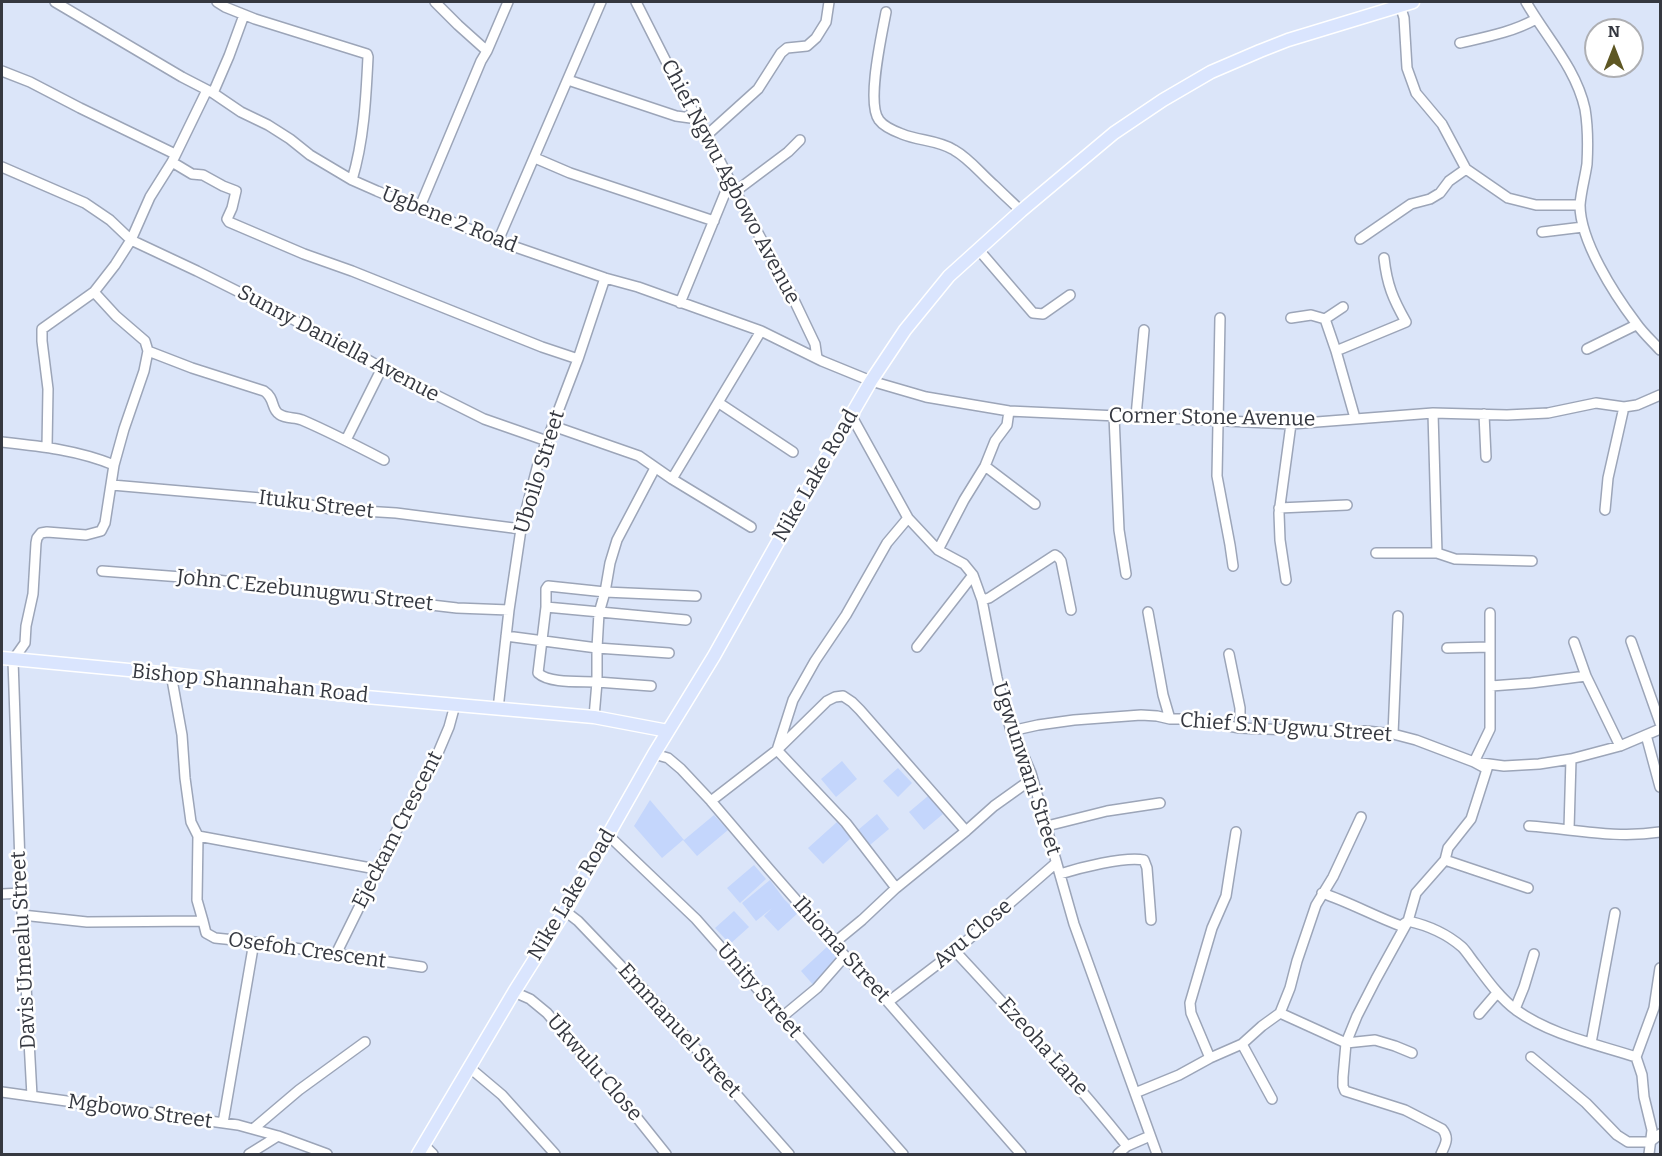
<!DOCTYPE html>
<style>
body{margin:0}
#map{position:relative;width:1662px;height:1156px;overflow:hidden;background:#dbe5f9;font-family:Bitter,serif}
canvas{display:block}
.frame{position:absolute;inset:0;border:3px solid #353840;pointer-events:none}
.north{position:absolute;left:1584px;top:18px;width:60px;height:60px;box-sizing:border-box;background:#fff;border:2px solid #aeafb3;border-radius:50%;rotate:0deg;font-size:16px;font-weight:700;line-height:24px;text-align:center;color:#353840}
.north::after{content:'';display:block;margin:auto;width:21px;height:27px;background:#5e5723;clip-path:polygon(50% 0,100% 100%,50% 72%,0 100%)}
</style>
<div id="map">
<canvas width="1662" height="1156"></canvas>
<div class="frame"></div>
<div class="north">N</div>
</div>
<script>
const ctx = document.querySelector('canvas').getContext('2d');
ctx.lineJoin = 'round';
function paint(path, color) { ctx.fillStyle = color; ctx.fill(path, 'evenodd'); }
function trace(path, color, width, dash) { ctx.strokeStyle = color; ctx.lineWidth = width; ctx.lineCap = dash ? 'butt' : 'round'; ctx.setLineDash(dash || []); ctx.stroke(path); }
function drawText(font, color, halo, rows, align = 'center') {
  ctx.font = font + ' Bitter,serif'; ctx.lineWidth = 5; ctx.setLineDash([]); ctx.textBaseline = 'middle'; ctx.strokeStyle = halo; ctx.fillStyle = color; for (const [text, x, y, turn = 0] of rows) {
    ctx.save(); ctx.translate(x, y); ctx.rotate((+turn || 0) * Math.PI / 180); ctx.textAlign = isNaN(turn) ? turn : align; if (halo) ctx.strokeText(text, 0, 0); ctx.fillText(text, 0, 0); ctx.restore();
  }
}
paint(new Path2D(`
 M842,761L857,779L836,797L821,779Z
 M898,768L912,783L898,797L883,781Z
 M928,796L943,814L924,830L909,812Z
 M650,800L684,840L714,815L728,830L697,856L683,840L662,858L634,826Z
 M877,814L889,829L870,845L858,830Z
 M837,822L851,838L823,864L808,848Z
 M754,865L766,879L740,903L727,888Z
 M770,880L784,899L798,913L778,931L764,916L772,908L756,921L742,903Z
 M734,911L749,927L730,944L715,928Z
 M829,945L844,961L815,987L801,971Z`), '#c4d6fc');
const minor = new Path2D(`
 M55,2L182,77L213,93L241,112L268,125L290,139L310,155L352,180L377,191L498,241L605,278L638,287L761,331L822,361L871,381L926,397L1009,411L1291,424L1433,413L1507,415L1548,413L1596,403L1624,407L1637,405L1660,395
 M217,2L225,7L255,19L367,54L368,57C366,98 364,140 352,180
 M435,2L458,25L487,51
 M636,2L678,85L707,135L730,181L794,300L815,344L817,358L820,360
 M1399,2L1404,18L1407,68L1416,93L1442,124L1466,169L1508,198L1536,205H1580
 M1526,2C1546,37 1576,68 1585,109C1588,127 1588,146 1587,164C1585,178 1581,191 1580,205C1580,241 1614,294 1636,323C1643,333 1652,341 1660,350
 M886,12C882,34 866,103 879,120C884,127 894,131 902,134C919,141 938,140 954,150C970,159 981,174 995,186C1004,195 1013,203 1021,211
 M1460,43C1486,37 1513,32 1536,19
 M2,71L30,82L80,108L175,154
 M568,80L676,116L698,119
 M213,93L229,56L244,15
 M707,135L758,89L781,53L787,48L807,46L816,38L826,22L829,2
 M535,158L570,173L714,221
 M172,162L192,174L203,175L223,186L236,191L232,208L227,219L229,222L304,254L352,271L542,347L578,359
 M2,167L85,203L110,220L131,240L197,271L281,313L336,342L382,368L484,419L547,441
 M736,191L788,152L800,140
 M419,209L481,61L487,51L508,2
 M1542,232L1583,227
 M1360,239L1411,204L1430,199L1440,193L1449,181L1466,169
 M498,241L601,2
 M978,249L1033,313L1043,314L1070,295
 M680,303L730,181
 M1220,318L1217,476L1230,545L1233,566
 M1291,318L1311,315L1325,319L1336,351L1355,418
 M1325,319L1343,307
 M1587,349L1636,325
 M148,351L192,368L264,391C275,398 271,409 279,414C286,419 295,417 302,420C330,432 357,446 384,460
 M1336,351L1406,322C1393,299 1387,285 1384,258
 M719,403L793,452
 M1433,413L1437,553
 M1484,414L1486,457
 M851,415L908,518L938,550L964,564L973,575L982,600L997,678L1011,731L1021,750L1031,773L1074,924L1157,1154
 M1114,416L1119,530L1126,574
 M1136,416L1144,330
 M553,426L639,456L672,479L761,331
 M346,440L382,368
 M2,442C39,446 78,450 114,465
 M47,447L48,389L42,341V329L94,292L115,265L131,240L150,197L172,162L207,90
 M985,466L1035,504
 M655,468L617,540L610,563L605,592L599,613L597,648V682C581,681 550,684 538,673L546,607V589L548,586L605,592L696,596
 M672,479L751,527
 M112,485L284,500L331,509L396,513L521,529
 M1279,508L1347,505
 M1605,510L1608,478L1624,407
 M938,550L964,500L985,466L995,441L1007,425L1009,411
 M1376,553H1437L1455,559L1532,561
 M102,571L208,579L457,608L509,610
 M1286,580L1280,540L1279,513L1291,424
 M982,600L989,598L1055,555L1058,557L1061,561L1071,610
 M546,607L686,620
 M1148,612L1163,695L1170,719
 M506,636L597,648L669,653
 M1631,641L1660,723
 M917,647L973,575
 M1447,648L1490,647
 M1229,654L1240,708V728
 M171,674L182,735L185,778L191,822L198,836L197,900L203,921
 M1586,676L1620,746
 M1491,686L1531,683L1586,676L1574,642
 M498,709L509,610L521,529L538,464L578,359L605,278
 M594,717L597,682L651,686
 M1011,731L1038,725L1074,720L1141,715L1157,716L1170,719H1188L1240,728L1317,731H1366L1393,734L1416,740L1474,762L1504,766L1539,764L1571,759L1620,746L1660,729
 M1393,734L1398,616
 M1646,735L1660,787
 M654,754L668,758L681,769L711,801L769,869L845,956L888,1002L1021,1154
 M711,801L777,750L827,701L835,697L843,696L852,702L860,710L966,831
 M1047,826L1107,811L1160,803
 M1529,826C1574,829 1615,839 1660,832
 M1569,829L1571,759
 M608,835L696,919L903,1154
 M198,836L376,869
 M1445,860L1528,888
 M1060,874C1079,868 1125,856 1144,860L1147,868L1151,920
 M896,888L846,823L777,750L793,700L815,661L846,615L887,543L908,518
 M1322,893C1349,902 1374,916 1401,926L1408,921C1426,925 1447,934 1462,947C1467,952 1471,959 1476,965C1488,981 1500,998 1516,1010C1551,1035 1596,1044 1636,1057
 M2,894L21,893
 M565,911L578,921L646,992L789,1154
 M22,915L87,922L203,921L206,933L215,938L254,942L422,967
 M834,943L862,920L896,888L966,831L994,806L1029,781L1033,780
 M955,951C1014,1015 1073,1078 1127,1146
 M336,954L374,877L376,869L438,753L449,727L455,705
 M514,992L530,999L547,1013L634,1114L666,1154
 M888,1002L955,951L1056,863
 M1515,1009L1524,987L1534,954
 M1280,1013L1346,1043L1375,1040L1395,1046L1412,1053
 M1479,1014L1497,993
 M782,1017L817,988L845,956
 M1591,1043L1615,913
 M1242,1044L1272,1099
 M1531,1057L1586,1103L1617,1135L1628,1142H1650L1660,1134
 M1210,1058L1191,1013L1190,1003L1212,928L1226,896L1236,832
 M470,1068L502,1095L555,1154
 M2,1092L238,1125L278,1136L327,1154
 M1135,1093L1179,1075L1210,1058L1242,1044L1262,1026L1280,1013L1290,988L1297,961L1316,905L1333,877L1361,817
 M32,1096L21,893L13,660L25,643L26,626L33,594L36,543L37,538L41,533L47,532L86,535L101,531L105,523L114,465L124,429L144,371L148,351L145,341L116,316L94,292
 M223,1123L254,942
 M253,1129L299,1090L365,1042
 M424,1145L433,1154
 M249,1154L278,1136
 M1118,1154L1127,1146L1150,1136
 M1441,1154C1445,1145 1450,1138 1442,1129L1405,1110L1345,1091L1343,1086V1077L1346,1043L1357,1016L1376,979L1408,921L1416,893L1445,860L1448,848L1471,819L1487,769L1474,762L1490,729V613
 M1649,1154L1652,1130L1644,1097L1642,1075L1636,1057L1654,1008L1660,968`);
const major = new Path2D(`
 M2,658L171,674L366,697L594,717L668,731
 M418,1154L514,992L565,911L654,754L714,656L793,515L871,381L905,330L949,276L1021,211L1114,133L1163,100L1211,72L1260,51L1288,40L1413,2`);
trace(minor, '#9ca5b8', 12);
trace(major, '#fff', 15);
trace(minor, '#fff', 9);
trace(major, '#dae5fe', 12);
drawText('21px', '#353840', '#fff', [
 ["Chief Ngwu Agbowo Avenue",730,182,62],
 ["Ugbene 2 Road",449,220,22],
 ["Sunny Daniella Avenue",338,344,28],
 ["Corner Stone Avenue",1212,418,1],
 ["Uboilo Street",540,472,-73],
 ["Nike Lake Road",816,476,-60],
 ["Ituku Street",316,505,7],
 ["John C Ezebunugwu Street",305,591,6],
 ["Bishop Shannahan Road",250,684,6],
 ["Chief S.N Ugwu Street",1286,728,4],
 ["Ugwunwani Street",1026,769,72],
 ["Ejeckam Crescent",398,830,-63],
 ["Nike Lake Road",572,895,-59],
 ["Avu Close",973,934,-40],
 ["Davis Umealu Street",24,950,-93],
 ["Ihioma Street",841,950,48],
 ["Osefoh Crescent",307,951,8],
 ["Unity Street",759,991,49],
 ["Emmanuel Street",679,1031,48],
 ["Ezeoha Lane",1043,1047,48],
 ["Ukwulu Close",594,1068,49],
 ["Mgbowo Street",140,1112,8]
]);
</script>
